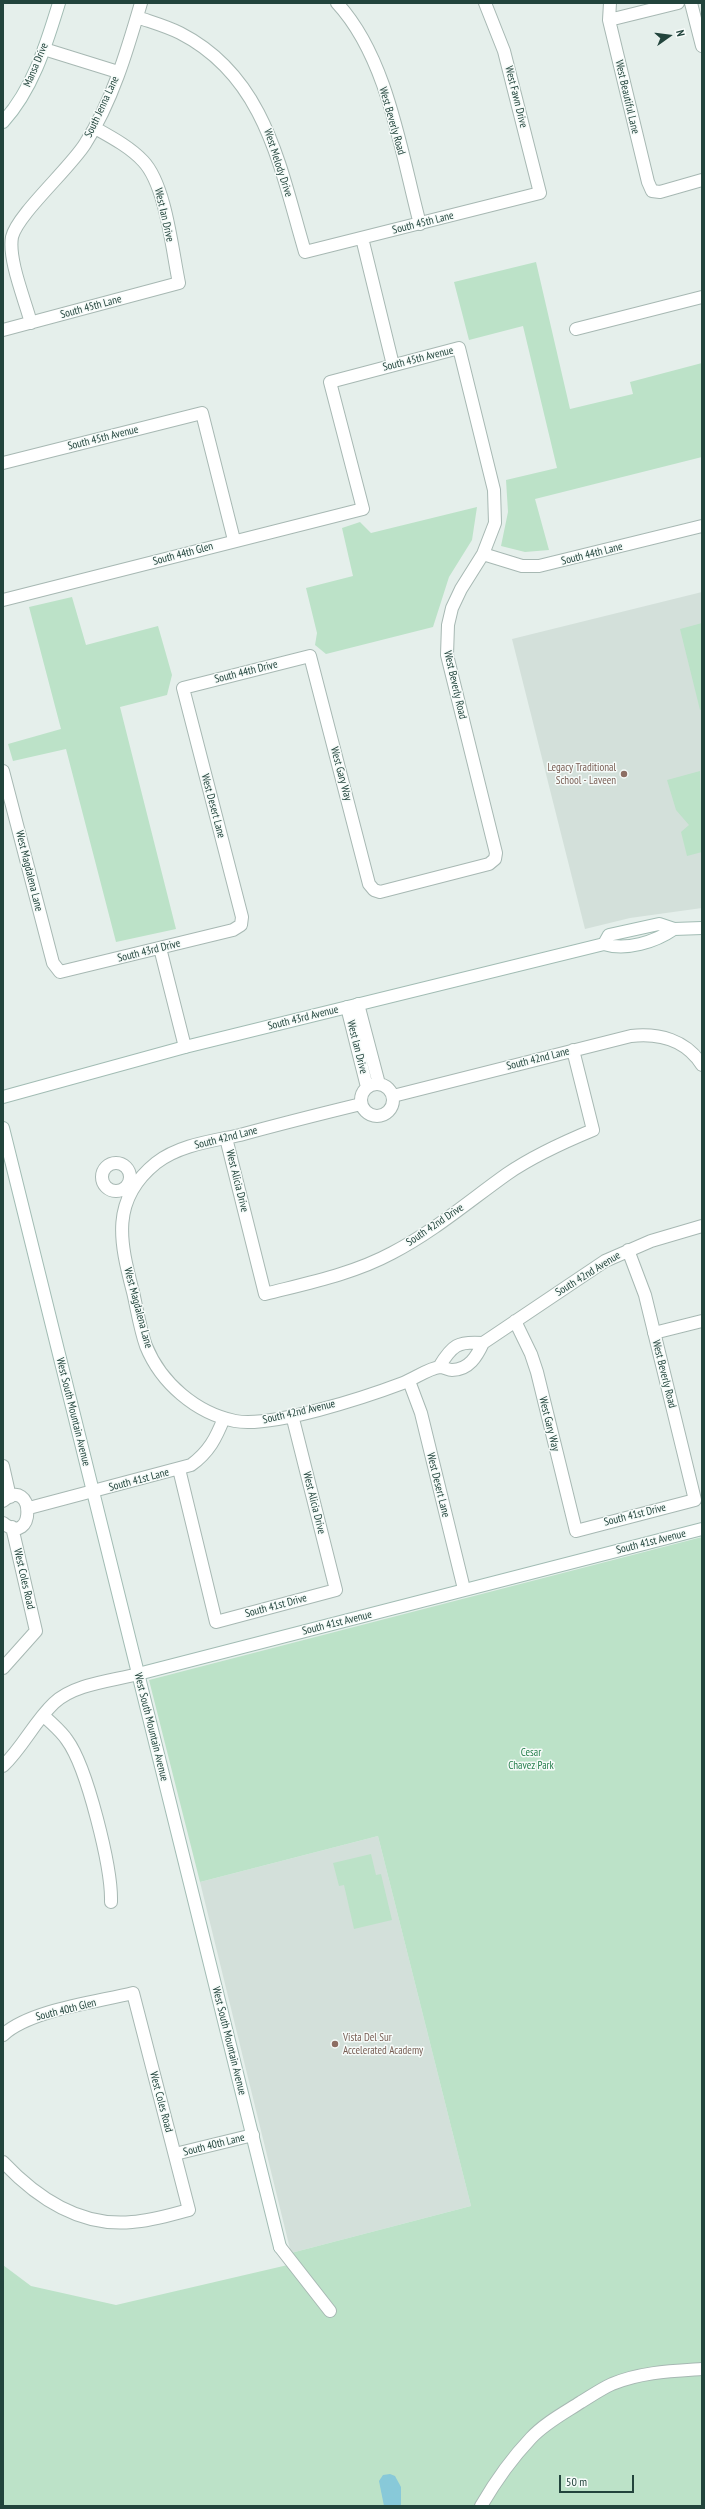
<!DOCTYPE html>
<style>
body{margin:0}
#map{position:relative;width:705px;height:2509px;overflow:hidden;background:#e5efeb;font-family:"PT Sans Narrow",sans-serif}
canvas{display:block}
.frame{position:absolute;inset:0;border:4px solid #22443c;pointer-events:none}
.north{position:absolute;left:649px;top:16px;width:40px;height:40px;-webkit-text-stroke:3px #f6fbf9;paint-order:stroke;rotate:76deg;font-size:11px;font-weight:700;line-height:16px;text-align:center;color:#22443c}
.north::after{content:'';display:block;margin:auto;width:14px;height:18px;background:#22443c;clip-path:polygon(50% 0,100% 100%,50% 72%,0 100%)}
.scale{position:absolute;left:559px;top:2475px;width:75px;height:18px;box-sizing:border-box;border:2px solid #22443c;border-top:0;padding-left:5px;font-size:12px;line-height:14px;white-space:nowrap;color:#22443c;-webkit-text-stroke:3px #f6fbf9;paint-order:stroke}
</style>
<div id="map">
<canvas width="705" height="2509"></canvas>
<div class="frame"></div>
<div class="north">N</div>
<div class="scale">50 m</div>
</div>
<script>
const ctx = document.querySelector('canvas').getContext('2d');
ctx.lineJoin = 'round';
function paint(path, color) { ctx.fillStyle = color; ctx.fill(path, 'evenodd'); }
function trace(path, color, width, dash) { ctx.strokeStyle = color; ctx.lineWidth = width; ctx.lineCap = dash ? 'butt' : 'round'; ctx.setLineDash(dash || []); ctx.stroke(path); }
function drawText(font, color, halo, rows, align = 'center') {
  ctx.font = font + ' "PT Sans Narrow",sans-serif'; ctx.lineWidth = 3; ctx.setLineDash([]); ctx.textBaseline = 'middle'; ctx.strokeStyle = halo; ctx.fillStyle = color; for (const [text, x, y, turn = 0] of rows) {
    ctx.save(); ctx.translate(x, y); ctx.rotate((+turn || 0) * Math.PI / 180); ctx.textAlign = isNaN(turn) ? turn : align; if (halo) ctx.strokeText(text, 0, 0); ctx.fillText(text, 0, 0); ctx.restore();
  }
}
paint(new Path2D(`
 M702,592V908L630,918L585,929L512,639Z
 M378,1836L471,2206L291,2253L200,1882Z`), '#d3e0da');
paint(new Path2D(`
 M536,262L570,409L633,394L630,382L702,363V457L535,499L549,550L525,552L501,546L508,512L506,480L557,468L523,326L469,340L454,282Z
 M477,507L472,540L449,577L433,627L326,654L315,645L317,633L306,588L353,576L342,528L360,522L371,533Z
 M72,597L86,645L158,626L172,675L167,695L120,707L176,929L116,942L66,749L13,761L8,744L61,729L29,607Z
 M702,623V709L700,710L680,629Z
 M700,771L702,852L687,856L681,832L689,825L676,810L667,780Z
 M702,1537V2506H3V2265L31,2286L116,2305L292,2264L291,2253L471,2206L378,1836L200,1882L149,1680Z
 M371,1854L376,1875L381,1874L392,1920L354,1929L344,1885L339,1886L333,1863Z`), '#bce2c8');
paint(new Path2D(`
 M390,2474L395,2476L401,2487V2506H384L379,2481L383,2475Z`), '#88c9d9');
const street = new Path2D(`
 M337,3C388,58 401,153 420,224
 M610,3L609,20L648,182L652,191L660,192L702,180
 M691,3L702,46
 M137,17C151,22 166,26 180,33C266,77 280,168 305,252L540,193L504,51L485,3
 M609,20L678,3
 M44,49L118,72
 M362,238L393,365
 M31,323C25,300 8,260 12,237C17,215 70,168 85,144C112,102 127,51 141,3
 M576,329L702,297
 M3,330L179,283C172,250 166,185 143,161C130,147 111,137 95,128
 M3,463L202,413L234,540
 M483,554L522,566H539L702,526
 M3,600L363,509L330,382L459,348L494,490L495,523L483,554L461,589L452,608L448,625L447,655L496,853L495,859L489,864L380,892L374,890L369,884L310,656L183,688L242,917L241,925L233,930L60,972L53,963L3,771
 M160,948L185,1047
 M358,1004L379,1084
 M347,1007L367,1087
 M361 1100a16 16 0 1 1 32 0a16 16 0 1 1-32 0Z
 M393,1096L631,1036C659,1033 686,1040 702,1065
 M361,1104C320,1114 280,1124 240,1135C212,1141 179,1145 156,1163C110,1200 120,1242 133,1292C137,1309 140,1329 146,1346C161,1383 196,1413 235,1421C272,1428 366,1397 403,1383C414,1379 429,1368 440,1367C444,1367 448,1370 452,1370C469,1370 477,1356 483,1343L605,1261L651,1241L702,1226
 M226,1138L265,1294C308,1283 353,1274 392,1253C433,1232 469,1201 507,1174C533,1156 564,1142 593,1130L573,1050
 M102 1177a14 14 0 1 1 28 0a14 14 0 1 1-28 0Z
 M515,1321L531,1354L537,1372L576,1531L695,1500L645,1295L628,1250
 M654,1333L702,1321
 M439,1367C452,1345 458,1341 483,1343
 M409,1381L421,1413L464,1589
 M3,1466L10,1497
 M179,1469L216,1622L336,1590L292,1415
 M3,1501C35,1474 36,1549 3,1523
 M29,1508L191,1465C209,1452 216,1438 224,1418
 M3,1668L36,1631L12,1527
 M44,1716C52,1724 61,1731 67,1740C87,1767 112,1868 111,1902
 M3,1766C23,1747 34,1722 54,1703C74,1684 111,1681 138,1674
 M3,2035C30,2010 97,2002 133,1993L189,2210C170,2215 151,2221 132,2222C81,2227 37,2198 3,2162
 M175,2154L253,2135
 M280,2247L330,2311
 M481,2506C495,2482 512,2458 531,2438C545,2423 564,2413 581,2402C591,2396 601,2389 612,2384C641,2372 672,2371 702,2369`);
const secondary = new Path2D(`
 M3,122C33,89 46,45 59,3
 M604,944L609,935L659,924L674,929L702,928
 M3,1097L185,1047L604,944C626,951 655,942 674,929
 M3,1128L280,2247
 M138,1674L702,1529`);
trace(street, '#a7b8b3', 14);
trace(secondary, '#a2bcb4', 14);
trace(street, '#fff', 12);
trace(secondary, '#fff', 12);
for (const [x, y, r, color] of [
 [624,774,4,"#8d6e63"],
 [335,2044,4,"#8d6e63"]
]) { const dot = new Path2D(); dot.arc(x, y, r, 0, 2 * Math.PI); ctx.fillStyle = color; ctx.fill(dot); trace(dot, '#f6fbf9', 1.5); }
drawText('11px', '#22443c', '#f6fbf9', [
 ["Mansa Drive",36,65,-67],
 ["West Fawn Drive",516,97,76],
 ["West Beautiful Lane",627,97,77],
 ["South Jenna Lane",102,107,-65],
 ["West Beverly Road",392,121,74],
 ["West Melody Drive",278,163,72],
 ["West Ian Drive",164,215,77],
 ["South 45th Lane",423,223,-14],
 ["South 45th Lane",91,307,-15],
 ["South 45th Avenue",418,359,-14],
 ["South 45th Avenue",103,438,-14],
 ["South 44th Glen",183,554,-15],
 ["South 44th Lane",592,554,-14],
 ["South 44th Drive",246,672,-14],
 ["West Beverly Road",455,685,77],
 ["West Gary Way",341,774,75],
 ["West Desert Lane",213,806,75],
 ["West Magdalena Lane",29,871,76],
 ["South 43rd Drive",149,951,-14],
 ["South 43rd Avenue",303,1018,-14],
 ["West lan Drive",357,1047,76],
 ["South 42nd Lane",538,1059,-14],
 ["South 42nd Lane",226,1138,-14],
 ["West Alicia Drive",237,1181,76],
 ["South 42nd Drive",435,1225,-34],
 ["South 42nd Avenue",588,1274,-32],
 ["West Magdalena Lane",138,1308,75],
 ["West Beverly Road",664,1374,76],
 ["West South Mountain Avenue",73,1412,76],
 ["South 42nd Avenue",299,1412,-13],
 ["West Gary Way",549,1424,76],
 ["South 41st Lane",139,1480,-15],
 ["West Desert Lane",438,1485,76],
 ["West Alicia Drive",314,1503,76],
 ["South 41st Drive",635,1515,-14],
 ["South 41st Avenue",651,1542,-14],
 ["West Coles Road",24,1579,77],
 ["South 41st Drive",276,1606,-15],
 ["South 41st Avenue",337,1623,-14],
 ["West South Mountain Avenue",151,1727,76],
 ["South 40th Glen",66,2010,-14],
 ["West South Mountain Avenue",229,2041,76],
 ["West Coles Road",161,2102,75],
 ["South 40th Lane",214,2145,-14]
]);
drawText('11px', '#785e54', '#f6fbf9', [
 ["Legacy Traditional",616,768],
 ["School - Laveen",616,781],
 ["Vista Del Sur",343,2038,"left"],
 ["Accelerated Academy",343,2051,"left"]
], 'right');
drawText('11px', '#277f4d', '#f6fbf9', [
 ["Cesar",531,1753],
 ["Chavez Park",531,1766]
]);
</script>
